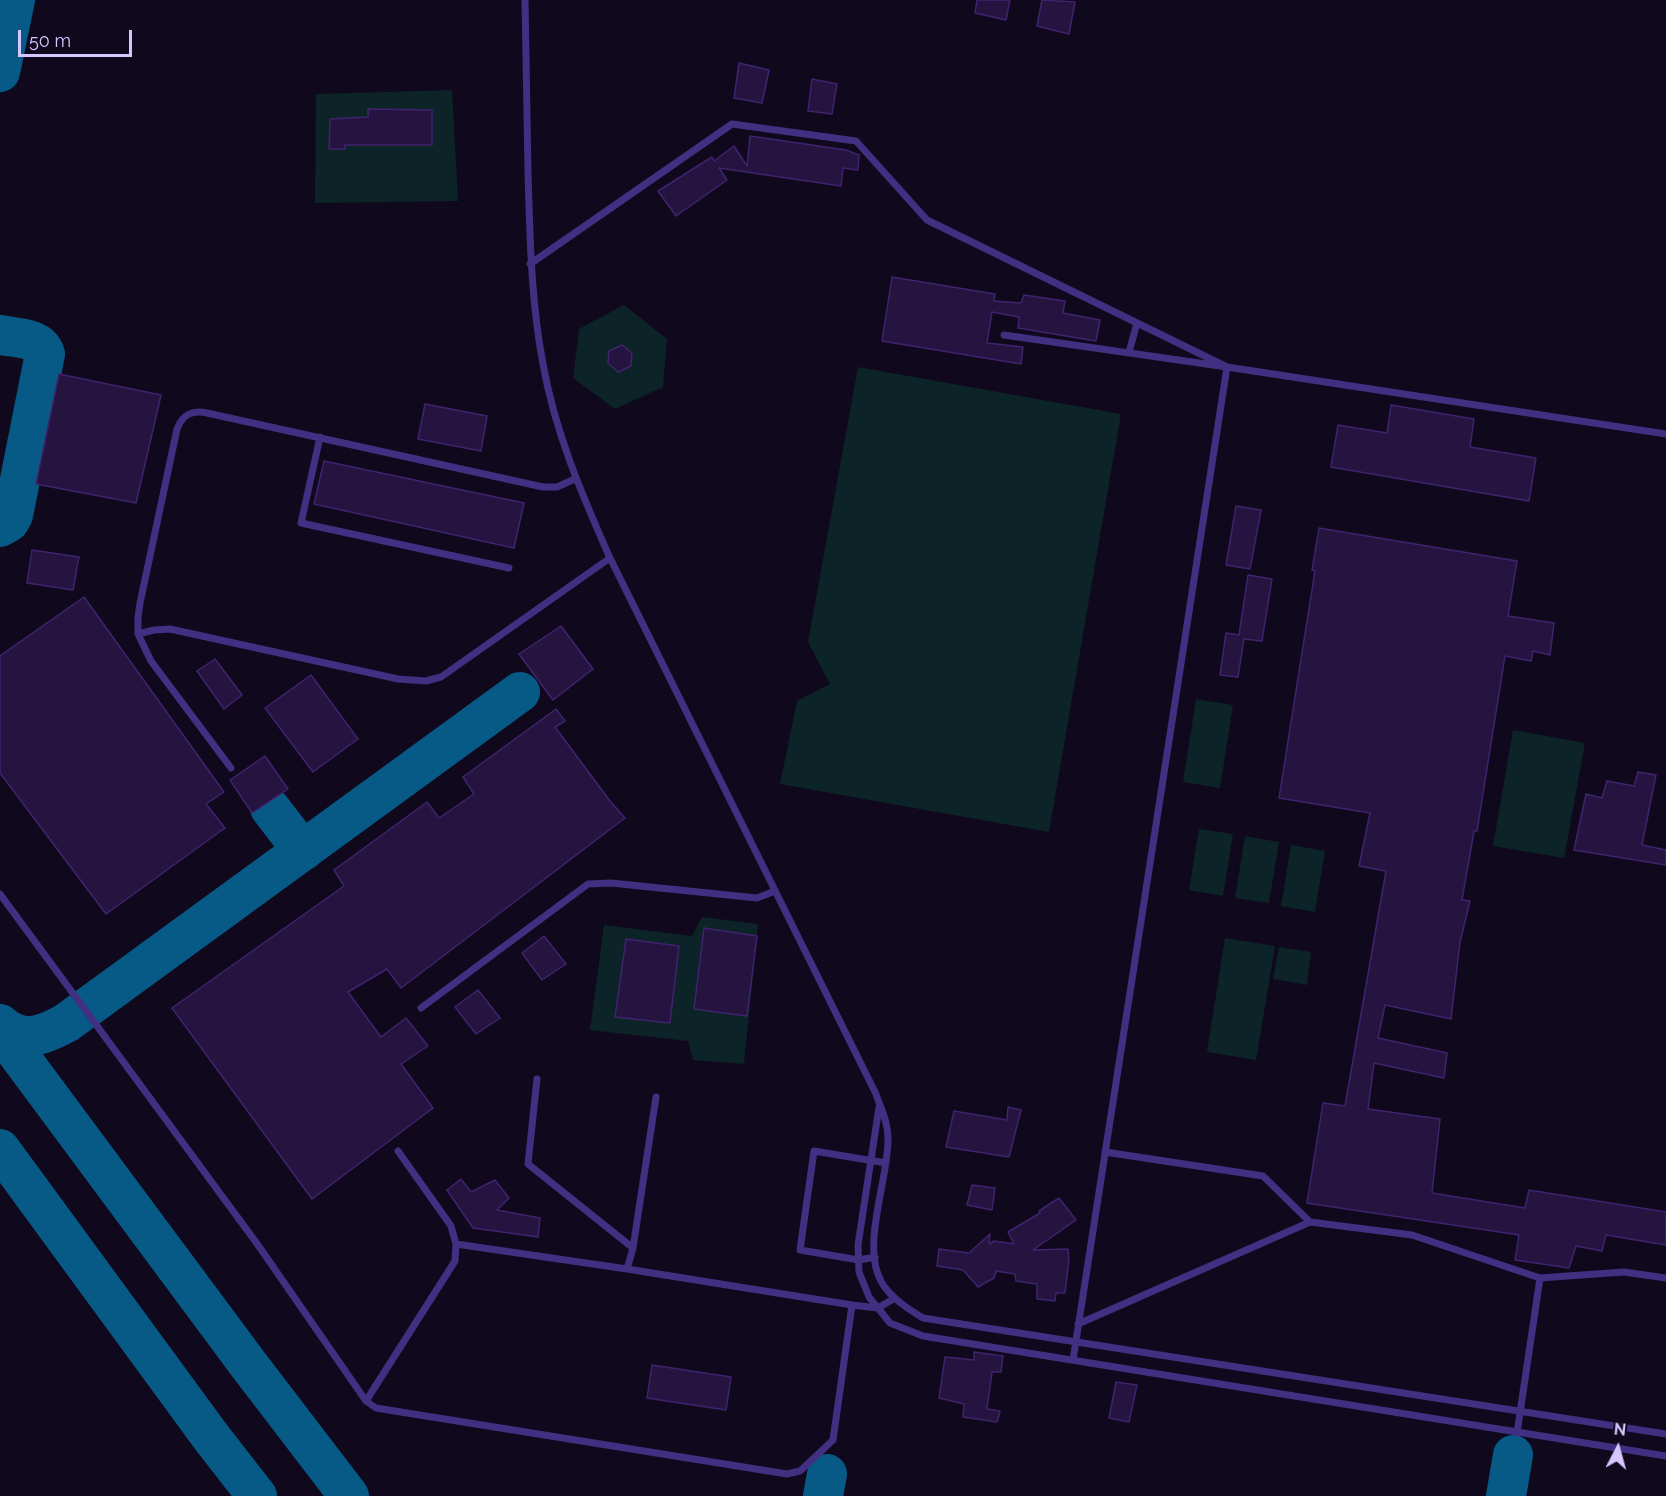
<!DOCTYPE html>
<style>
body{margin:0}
#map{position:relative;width:1666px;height:1496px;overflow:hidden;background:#10091d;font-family:Raleway,sans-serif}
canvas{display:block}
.north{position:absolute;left:1588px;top:1418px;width:60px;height:60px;-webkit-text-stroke:4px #10091d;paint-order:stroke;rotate:6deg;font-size:16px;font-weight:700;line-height:24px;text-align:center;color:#d6c5ff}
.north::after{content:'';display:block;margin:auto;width:21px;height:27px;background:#d6c5ff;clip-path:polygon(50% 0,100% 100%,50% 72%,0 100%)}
.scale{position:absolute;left:18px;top:30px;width:114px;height:27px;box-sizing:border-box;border:3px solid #d6c5ff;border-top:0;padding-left:8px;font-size:18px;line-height:21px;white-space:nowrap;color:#d6c5ff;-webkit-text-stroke:4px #10091d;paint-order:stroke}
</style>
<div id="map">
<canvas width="1666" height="1496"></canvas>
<div class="north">N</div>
<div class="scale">50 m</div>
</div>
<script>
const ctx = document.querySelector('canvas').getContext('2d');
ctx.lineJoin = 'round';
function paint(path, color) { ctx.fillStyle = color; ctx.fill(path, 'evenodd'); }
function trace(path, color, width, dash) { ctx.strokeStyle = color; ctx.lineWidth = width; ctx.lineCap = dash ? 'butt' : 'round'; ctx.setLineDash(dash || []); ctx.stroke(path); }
paint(new Path2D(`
 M452,90L458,201L315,203L316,94Z
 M624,305L667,339L663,387L615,409L573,378L579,329Z
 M858,367L1121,414L1049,832L780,784L797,701L830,684L808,642Z
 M1196,699L1233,705L1220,788L1183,782Z
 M1513,730L1585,743L1564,858L1493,846Z
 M1199,829L1233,834L1223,896L1189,890Z
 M1245,836L1279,842L1269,903L1235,898Z
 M1291,845L1325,851L1315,912L1281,906Z
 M702,917L758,924L744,1064L693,1060L688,1041L590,1030L604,925L692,936Z
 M1225,938L1275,946L1256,1060L1207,1052Z
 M1279,947L1311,952L1307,985L1273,979Z`), '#0c2327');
trace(new Path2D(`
 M0,72L15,0
 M0,335C16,338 40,337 45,354L13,515L9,522L0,527
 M270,808L303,851
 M0,1024C23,1044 42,1036 66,1023L520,692
 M0,1030L248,1364L349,1496
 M0,1149L211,1437L257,1496
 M823,1496L827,1474
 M1506,1496L1513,1455`), '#085a86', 40);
const building = new Path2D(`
 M977,0H1010L1006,20L975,13Z
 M1042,0L1075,2L1069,34L1037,26Z
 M739,63L769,70L762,103L734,98Z
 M812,79L837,84L832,114L808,111Z
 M368,109L432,110V145H345V149H329L330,119L368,117Z
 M750,136L846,150L859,155L858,170L843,168L841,186L719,168L727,180L676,216L658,191L712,157L714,161L734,146L747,166Z
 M892,277L995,294L994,301L1021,303L1024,295L1065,301L1063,313L1100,320L1096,341L1018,328L1019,317L992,312L987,343L1023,347L1021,364L882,341Z
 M622,345L632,353L631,366L618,372L608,363L609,351Z
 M59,374L161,395L136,503L36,484Z
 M425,404L487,416L481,451L418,439Z
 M1391,405L1474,419L1470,447L1536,458L1529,501L1331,467L1338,425L1387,433Z
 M324,461L524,503L514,548L314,504Z
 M1236,506L1261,510L1250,569L1226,565Z
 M1319,528L1517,561L1508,616L1554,623L1550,655L1533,651L1531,661L1505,656L1477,831H1474L1462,900L1470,901L1460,942L1451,1019L1385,1005L1378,1038L1447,1053L1444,1078L1374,1063L1368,1109L1440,1119L1432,1193L1525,1208L1529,1190L1666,1212V1245L1606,1235L1602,1251L1576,1246L1569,1268L1515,1260L1519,1235L1307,1203L1323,1103L1345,1106L1386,871L1359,866L1370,813L1279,798L1315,571L1312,570Z
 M32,550L79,557L73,590L27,583Z
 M1248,575L1272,579L1262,641L1244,639L1238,677L1220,675L1226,633L1239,635Z
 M84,597L224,792L206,804L225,828L106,914L0,773V656Z
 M561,626L593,669L553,700L519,654Z
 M215,659L242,695L224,709L197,671Z
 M311,675L358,739L313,772L265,708Z
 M556,709L565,721L555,727L610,801L625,818L401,988L387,969L348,992L381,1037L406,1018L428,1046L401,1064L433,1108L312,1199L172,1008L344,886L334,870L427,802L439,818L474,794L463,777Z
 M265,756L288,789L252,813L230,780Z
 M1638,772L1656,775L1642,845L1666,850V865L1574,850L1586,794L1602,798L1607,781L1634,786Z
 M704,928L757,936L747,1016L694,1009Z
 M544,936L566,964L542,980L522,953Z
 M626,939L679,946L670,1023L615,1017Z
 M478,990L500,1018L476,1034L455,1007Z
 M1008,1107L1021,1110L1009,1157L946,1147L954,1111L1007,1120Z
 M461,1179L471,1192L495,1180L509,1198L497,1210L540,1218L538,1237L473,1228L447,1190Z
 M972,1185L995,1188L992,1210L967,1205Z
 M1059,1198L1076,1220L1033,1250L1068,1249L1069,1259L1065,1293H1056L1055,1301L1037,1299V1284L1016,1281L1015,1274L996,1271L994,1278L978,1287L963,1270L937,1266L939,1249L969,1253L990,1234L989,1244L994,1241L1014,1244L1008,1232L1040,1213L1039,1211Z
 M974,1352L1003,1356L1001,1372H992L987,1409L1000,1411L997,1422L963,1417L964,1404L939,1398L945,1357L974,1360Z
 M652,1365L731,1377L726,1410L647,1398Z
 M1116,1382L1137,1385L1129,1422L1109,1418Z`);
paint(building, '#251440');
trace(building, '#40236e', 1.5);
trace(new Path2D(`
 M525,0C526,58 527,116 528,173C530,238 531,301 543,364C555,432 582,495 610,558L876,1094C881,1109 888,1122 888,1138C889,1182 856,1254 887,1290C897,1302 910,1310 923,1318L1666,1434
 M530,264L732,124L856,141L927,220L1227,367L1666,434
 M1004,335L1227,367L1073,1360
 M1129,352L1137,323
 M320,437L301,523L509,568
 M138,634V617L140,603L177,429C183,414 192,410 207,413L543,487H557L575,479
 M231,768L151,661L138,634L154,630L170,629L398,679L426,681L441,677L610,558
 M0,894L258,1245L366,1401L376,1408L787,1474L800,1471L833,1440L852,1305
 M421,1008L588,884L611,883L757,898L775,891
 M537,1079L528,1164L633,1248
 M879,1107L858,1245L859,1272L869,1297L890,1323L923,1336L1666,1456
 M1105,1152L1263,1176L1310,1222
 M456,1244L627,1269L852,1305L878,1308L895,1298
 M875,1257L859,1260L800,1250L814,1151L886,1163
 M627,1269L633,1248L656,1097
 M1078,1324L1310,1222L1412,1235L1540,1278L1624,1272L1666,1278
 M366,1401L455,1261L456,1244L451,1226L398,1151
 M1517,1433L1540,1278`), '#412f81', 7);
</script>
